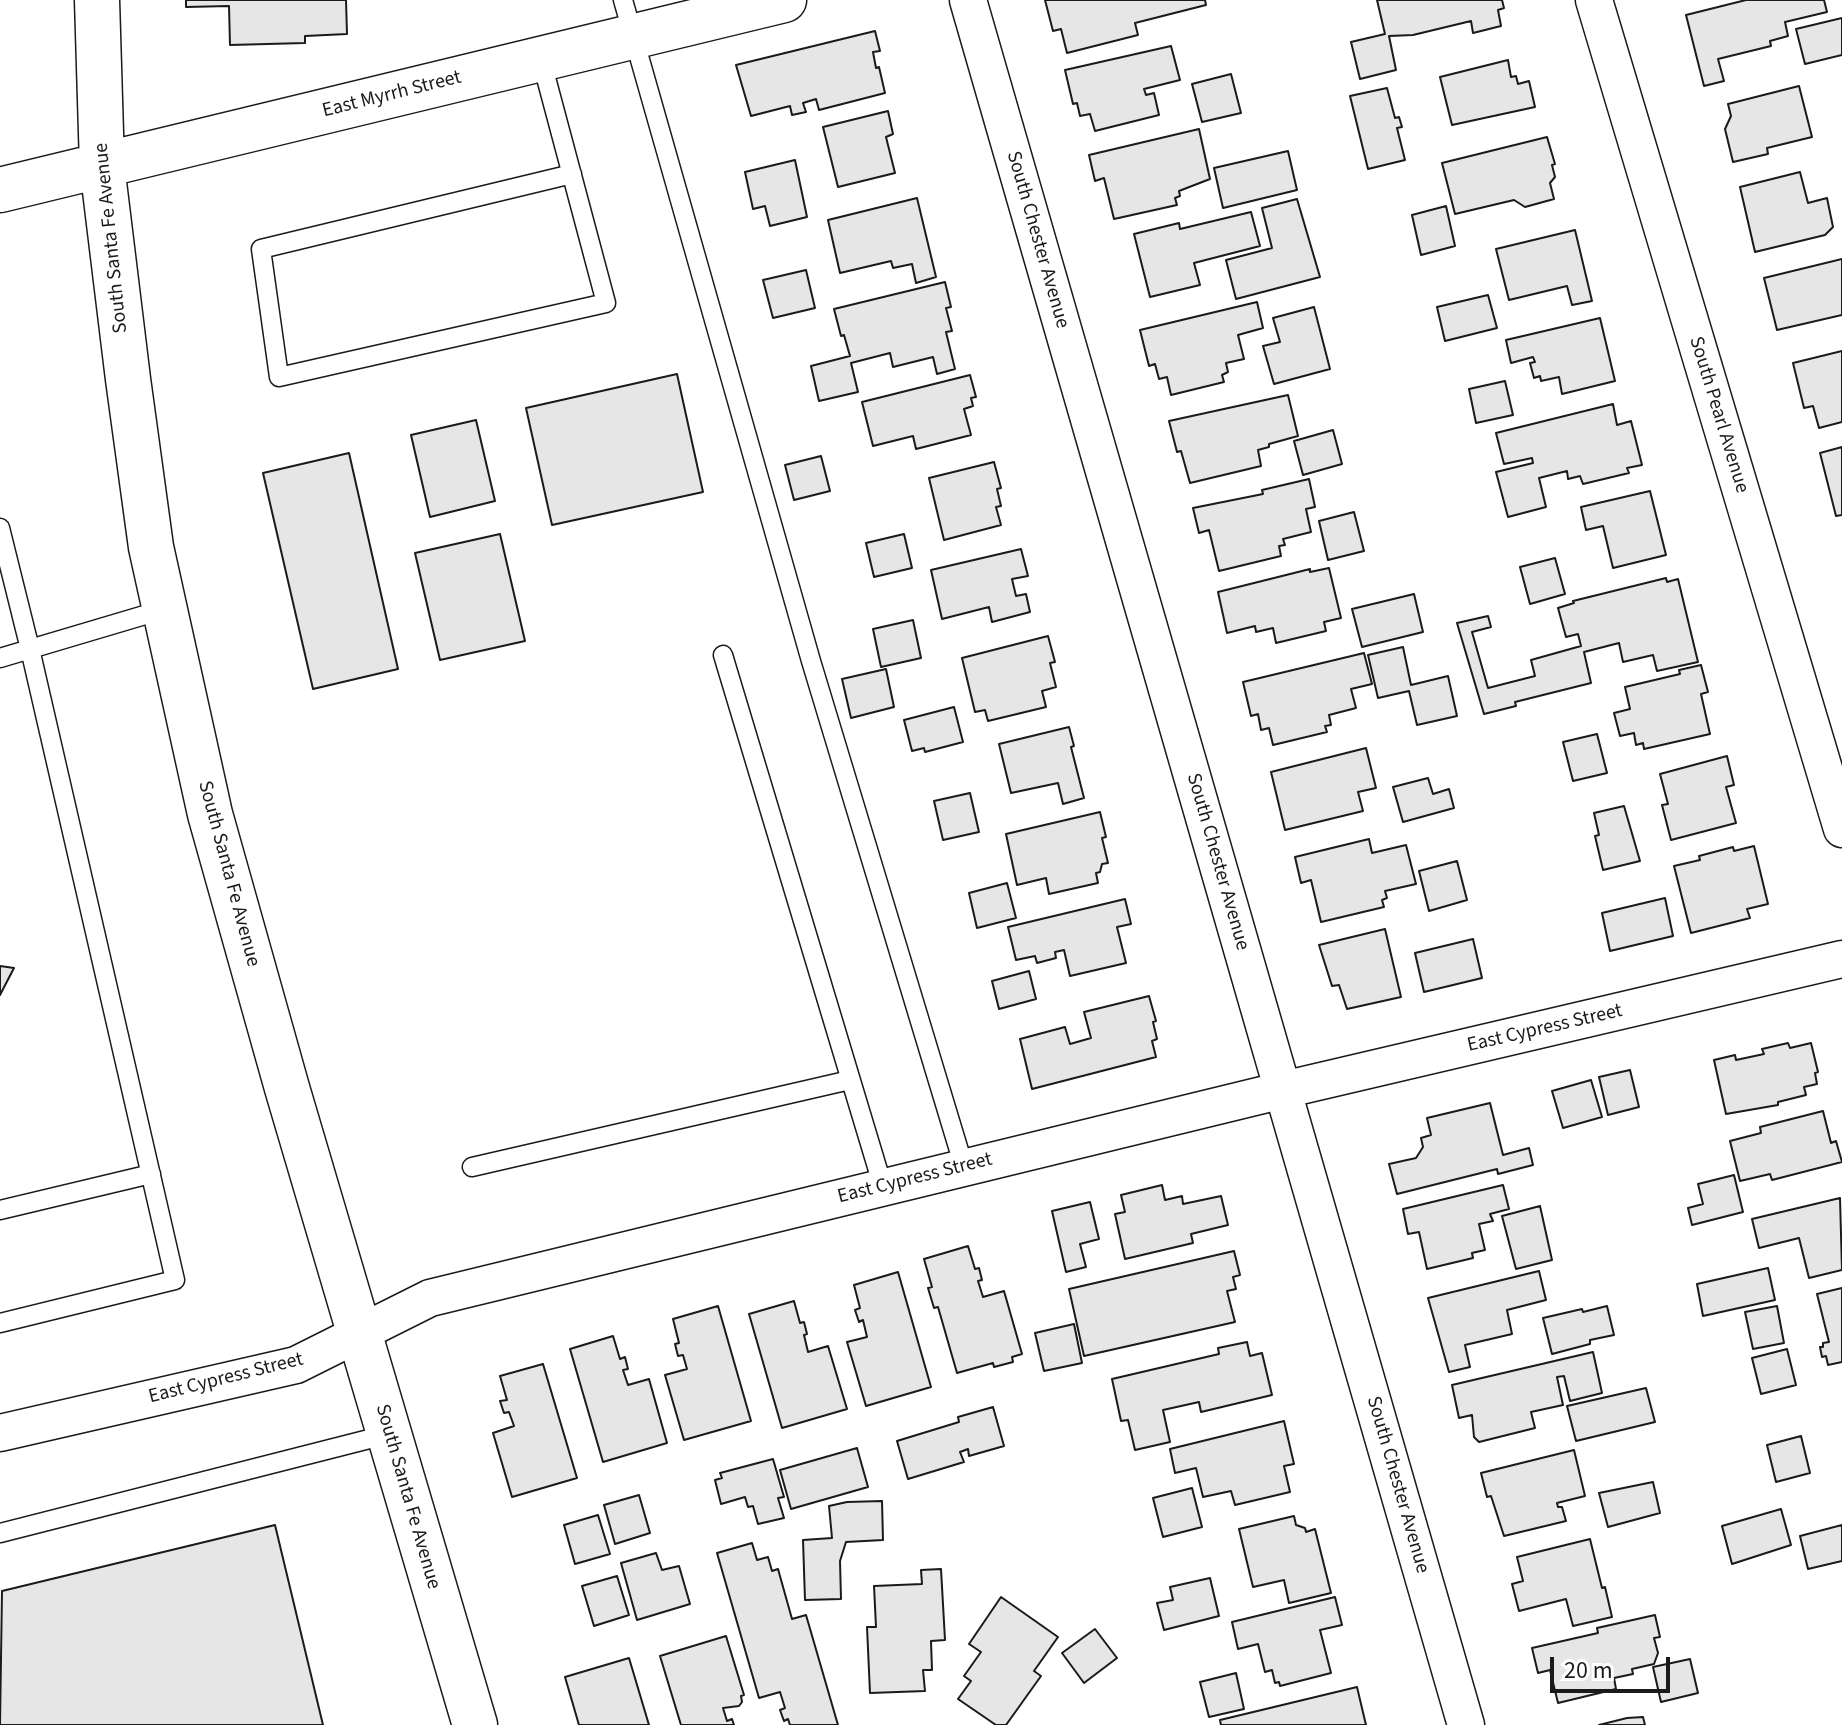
<!DOCTYPE html>
<style>
body{margin:0}
#map{position:relative;width:1842px;height:1725px;overflow:hidden;background:#fff;font-family:"Source Sans 3",sans-serif}
canvas{display:block}
.scale{position:absolute;left:1550px;top:1657px;width:120px;height:36px;box-sizing:border-box;border:4px solid #1a1a1a;border-top:0;padding-left:10px;font-size:24px;line-height:28px;white-space:nowrap;color:#1a1a1a;-webkit-text-stroke:6px #fff;paint-order:stroke}
</style>
<div id="map">
<canvas width="1842" height="1725"></canvas>
<div class="scale">20 m</div>
</div>
<script>
const ctx = document.querySelector('canvas').getContext('2d');
ctx.lineJoin = 'round';
function paint(path, color) { ctx.fillStyle = color; ctx.fill(path, 'evenodd'); }
function trace(path, color, width, dash) { ctx.strokeStyle = color; ctx.lineWidth = width; ctx.lineCap = dash ? 'butt' : 'round'; ctx.setLineDash(dash || []); ctx.stroke(path); }
function drawText(font, color, halo, rows, align = 'center') {
  ctx.font = font + ' "Source Sans 3",sans-serif'; ctx.lineWidth = 6; ctx.setLineDash([]); ctx.textBaseline = 'middle'; ctx.strokeStyle = halo; ctx.fillStyle = color; for (const [text, x, y, turn = 0] of rows) {
    ctx.save(); ctx.translate(x, y); ctx.rotate((+turn || 0) * Math.PI / 180); ctx.textAlign = isNaN(turn) ? turn : align; if (halo) ctx.strokeText(text, 0, 0); ctx.fillText(text, 0, 0); ctx.restore();
  }
}
const building = new Path2D(`
 M186,0H346L347,34L305,36V43L230,45L229,6L186,7Z
 M1045,0H1205L1206,5L1135,23L1138,35L1067,53L1061,29L1053,31Z
 M1377,0H1502L1504,8L1498,10L1501,26L1473,33L1471,21L1413,35L1389,36L1396,70L1360,79L1351,42L1385,34Z
 M1746,0H1824L1827,12L1785,22L1788,36L1770,41L1771,46L1718,59L1724,81L1704,86L1686,15Z
 M1842,18V55L1805,64L1796,29Z
 M875,31L880,51L873,52L876,68L879,67L885,93L819,110L816,99L803,103L806,112L792,115L790,106L751,116L736,65Z
 M1171,46L1180,80L1144,89L1146,95L1154,93L1159,115L1095,131L1090,114L1080,116L1077,103L1073,104L1065,70Z
 M1508,60L1511,77L1516,76L1518,84L1529,81L1535,107L1452,125L1440,77Z
 M1231,74L1241,113L1202,122L1192,84Z
 M1799,86L1812,137L1767,148L1768,154L1733,162L1725,129L1731,116L1728,104Z
 M1387,88L1395,118L1399,117L1402,127L1397,128L1405,160L1368,169L1350,96Z
 M888,111L893,134L886,137L895,173L838,187L823,127Z
 M1199,129L1210,179L1179,191L1180,196L1175,198L1177,205L1114,219L1104,178L1095,181L1089,155Z
 M1547,137L1555,164L1552,165L1555,177L1550,183L1554,199L1525,207L1514,200L1455,214L1442,163Z
 M1288,151L1297,190L1223,208L1214,168Z
 M795,160L807,217L770,226L765,206L753,209L745,172Z
 M1800,172L1808,203L1827,198L1833,227L1825,235L1755,252L1740,187Z
 M917,198L936,277L916,283L912,264L893,268L891,261L840,273L828,220Z
 M1297,199L1320,277L1236,299L1226,260L1272,248L1262,208Z
 M1446,206L1455,246L1421,255L1412,215Z
 M1251,212L1260,246L1194,263L1200,285L1150,297L1134,234L1179,223L1180,229Z
 M1575,230L1592,301L1572,305L1567,286L1509,300L1496,249Z
 M1842,259V315L1777,330L1764,278Z
 M806,270L815,308L773,318L763,280Z
 M945,282L951,307L946,308L952,331L946,332L955,369L937,374L933,357L893,367L890,353L851,363L858,392L819,401L811,366L850,356L844,335L841,336L834,309Z
 M1488,295L1497,328L1445,341L1437,307Z
 M1257,302L1263,328L1238,335L1244,359L1226,363L1228,372L1222,375L1224,382L1171,395L1167,377L1159,379L1155,364L1149,366L1140,330Z
 M1314,307L1330,369L1274,384L1263,346L1280,342L1273,318Z
 M1600,318L1615,381L1562,394L1559,377L1541,381L1540,376L1534,378L1530,363L1535,362L1533,357L1511,363L1506,340Z
 M1842,351V422L1819,428L1813,406L1804,408L1793,363Z
 M677,374L703,492L552,525L526,408Z
 M970,375L976,397L971,398L973,406L964,409L971,435L916,449L913,436L873,446L862,402Z
 M1505,381L1513,415L1476,423L1469,389Z
 M1288,395L1298,436L1269,444V447L1258,450L1261,466L1190,483L1181,451L1177,452L1169,421Z
 M1613,404L1617,425L1631,421L1642,465L1627,468L1629,473L1583,484L1580,476L1568,479L1567,471L1539,478L1546,507L1508,517L1496,472L1533,463L1532,458L1504,464L1496,433Z
 M476,420L495,501L430,517L411,435Z
 M1333,430L1342,464L1303,475L1294,441Z
 M1842,447V515L1836,516L1820,453Z
 M349,453L398,669L313,689L263,473Z
 M821,456L830,491L794,500L785,465Z
 M994,462L1001,488L997,489L1001,506L996,507L1001,525L944,540L929,478Z
 M1309,479L1315,507L1306,509L1311,532L1283,539L1285,545L1279,546L1281,556L1219,571L1209,530L1199,533L1193,508L1263,494L1262,490Z
 M1650,491L1666,555L1613,568L1603,526L1586,530L1581,507Z
 M1354,512L1364,551L1328,560L1319,521Z
 M500,534L525,641L440,660L415,553Z
 M904,534L912,568L874,577L866,543Z
 M1021,549L1028,576L1012,579L1016,596L1026,594L1030,612L992,622L989,607L942,619L931,570Z
 M1555,558L1565,594L1530,604L1520,567Z
 M1329,568L1341,618L1324,622L1326,631L1276,643L1273,628L1256,632L1255,626L1227,633L1218,592L1310,569V572Z
 M1666,578L1667,582L1678,579L1698,662L1657,671L1653,655L1623,662L1619,643L1584,652L1591,683L1515,702L1516,706L1484,714L1457,623L1488,616L1491,627L1472,632L1488,688L1535,676L1531,660L1581,646L1578,634L1566,637L1558,608L1574,603L1573,601Z
 M1414,594L1423,632L1362,647L1352,609Z
 M913,620L921,658L881,667L873,629Z
 M1048,636L1055,662L1050,663L1056,687L1042,691L1046,707L988,721L985,710L975,712L962,658Z
 M1403,647L1411,685L1448,676L1457,716L1417,725L1409,691L1378,698L1368,655Z
 M1364,653L1372,684L1351,689L1356,708L1329,715L1331,725L1325,726L1327,732L1273,745L1269,728L1261,730L1258,714L1251,716L1243,682Z
 M1701,665L1708,692L1701,694L1710,734L1644,749L1643,743L1636,745L1634,733L1620,736L1614,713L1630,709L1625,687L1680,674L1679,670Z
 M886,669L894,707L851,718L842,679Z
 M954,707L963,742L925,752L924,748L912,751L904,720Z
 M1069,727L1074,746L1071,747L1084,798L1063,804L1058,783L1011,793L999,744Z
 M1597,734L1607,773L1573,781L1563,742Z
 M1366,748L1376,788L1358,792L1363,811L1285,830L1271,772Z
 M1727,756L1734,785L1726,787L1736,823L1671,840L1662,805L1668,804L1660,774Z
 M1428,778L1433,794L1449,789L1454,808L1403,822L1393,787Z
 M970,793L979,832L943,840L934,801Z
 M1624,806L1640,861L1603,870L1595,836L1599,835L1594,813Z
 M1100,812L1106,837L1102,838L1108,863L1102,864L1100,872L1096,873L1098,883L1049,894L1046,878L1017,885L1006,834Z
 M1369,839L1372,853L1406,845L1416,884L1385,891L1387,898L1382,900L1384,907L1321,922L1311,880L1301,883L1295,857Z
 M1754,846L1768,904L1747,909L1750,918L1691,933L1674,866L1700,860L1699,856L1733,847L1734,851Z
 M1457,861L1467,900L1429,911L1419,871Z
 M1007,883L1016,918L977,928L969,893Z
 M1665,898L1673,936L1610,951L1602,913Z
 M1125,899L1131,924L1117,927L1126,963L1070,976L1064,950L1055,952L1056,958L1037,963L1035,956L1016,960L1008,927Z
 M1385,929L1401,997L1347,1009L1339,985L1332,986L1319,945Z
 M1473,939L1482,978L1424,992L1415,953Z
 M0,966L14,968L0,995Z
 M1029,971L1036,999L999,1009L992,981Z
 M1149,996L1156,1021L1153,1022L1157,1039L1152,1041L1156,1057L1032,1089L1020,1039L1065,1027L1070,1044L1091,1038L1084,1012Z
 M1788,1043L1790,1048L1811,1043L1818,1072L1815,1073L1817,1084L1804,1087L1806,1095L1778,1102V1105L1726,1114L1714,1060L1735,1055L1736,1060L1764,1054L1762,1049Z
 M1630,1070L1639,1107L1608,1115L1599,1077Z
 M1591,1080L1602,1117L1563,1128L1552,1091Z
 M1490,1103L1503,1155L1529,1148L1533,1165L1498,1174L1497,1169L1397,1194L1389,1164L1416,1158L1423,1147L1421,1138L1431,1135L1427,1118Z
 M1823,1111L1831,1143L1836,1141L1842,1162L1772,1180L1770,1174L1740,1181L1730,1141L1761,1133L1760,1127Z
 M1734,1175L1743,1212L1692,1225L1688,1208L1703,1204L1698,1184Z
 M1162,1185L1165,1200L1182,1196L1183,1204L1221,1196L1228,1225L1191,1234L1193,1243L1125,1259L1115,1214L1125,1212L1121,1195Z
 M1503,1185L1509,1209L1490,1214L1493,1221L1479,1224L1485,1250L1472,1253L1473,1258L1427,1269L1419,1232L1408,1234L1403,1209Z
 M1840,1198L1842,1270L1809,1278L1799,1238L1759,1248L1752,1219Z
 M1090,1202L1099,1239L1080,1244L1086,1267L1066,1272L1052,1211Z
 M1540,1206L1552,1260L1516,1269L1502,1216Z
 M968,1246L975,1269L979,1268L982,1280L978,1281L983,1297L1004,1291L1022,1354L1012,1357L1013,1362L994,1367L993,1363L957,1373L938,1307L934,1308L928,1288L932,1287L924,1259Z
 M1234,1251L1240,1275L1233,1277L1236,1289L1227,1291L1235,1322L1084,1356L1069,1289Z
 M1768,1268L1775,1300L1703,1316L1697,1284Z
 M1539,1271L1546,1300L1507,1310L1512,1334L1465,1345L1470,1367L1449,1372L1428,1298Z
 M898,1272L931,1387L866,1406L847,1342L867,1337L863,1320L859,1322L855,1310L860,1308L854,1285Z
 M1842,1288V1362L1828,1365L1826,1356L1822,1357L1820,1347H1823V1343L1829,1342L1817,1294Z
 M794,1301L800,1323L804,1322L807,1334L804,1335L808,1352L828,1346L847,1409L782,1428L749,1314Z
 M718,1306L751,1421L684,1440L665,1375L687,1369L683,1355L678,1356L675,1344L679,1343L673,1319Z
 M1607,1306L1614,1335L1590,1340V1344L1552,1354L1543,1318L1582,1309L1583,1312Z
 M1777,1306L1784,1343L1753,1349L1745,1312Z
 M1074,1324L1082,1363L1044,1371L1035,1333Z
 M613,1336L620,1359L625,1357L628,1369L623,1370L628,1385L649,1379L667,1443L603,1462L570,1349Z
 M1247,1342L1250,1356L1262,1353L1272,1395L1201,1412L1199,1402L1163,1410L1170,1442L1135,1450L1128,1420L1121,1421L1112,1379L1219,1354L1218,1348Z
 M1787,1349L1796,1385L1761,1394L1752,1358Z
 M1593,1352L1602,1393L1570,1401L1564,1376L1557,1377L1563,1405L1531,1412L1535,1428L1479,1442L1474,1437L1472,1415L1459,1418L1452,1385Z
 M543,1364L577,1478L512,1497L493,1433L514,1426L509,1412L504,1413L500,1401L507,1400L500,1376Z
 M1646,1388L1655,1422L1576,1441L1567,1406Z
 M993,1407L1004,1446L969,1456L968,1449L960,1452L964,1462L908,1479L897,1441L959,1422L958,1417Z
 M1284,1421L1294,1464L1284,1466L1290,1492L1235,1505L1231,1491L1203,1497L1196,1468L1175,1473L1170,1449Z
 M1801,1436L1810,1473L1776,1482L1767,1445Z
 M857,1448L868,1487L791,1509L780,1470Z
 M1574,1450L1585,1496L1557,1503L1558,1507H1562L1566,1521L1504,1536L1491,1496L1487,1497L1481,1473Z
 M773,1459L784,1497L778,1498L784,1518L758,1524L753,1506L748,1507L745,1497L721,1504L715,1480L722,1478L720,1473Z
 M1653,1482L1660,1513L1608,1527L1599,1493Z
 M1192,1488L1202,1527L1163,1537L1153,1498Z
 M639,1495L650,1533L615,1544L604,1505Z
 M882,1501L883,1540L846,1542L840,1561L841,1599L805,1600L803,1540L832,1538L829,1506L847,1502Z
 M1781,1509L1791,1545L1732,1564L1722,1526Z
 M598,1515L610,1554L575,1564L564,1525Z
 M1294,1516L1296,1525L1305,1528L1306,1532L1315,1529L1331,1593L1289,1603L1284,1580L1253,1587L1239,1529Z
 M275,1525L323,1725H0L2,1591Z
 M1842,1525V1561L1808,1569L1800,1536Z
 M1590,1539L1602,1588L1605,1587L1612,1617L1573,1626L1566,1599L1519,1611L1512,1584L1523,1581L1517,1557Z
 M752,1543L757,1560L768,1557L772,1571L778,1569L792,1619L806,1615L838,1725H790L788,1719L784,1721L780,1710L785,1708L780,1692L759,1698L717,1553Z
 M656,1553L662,1570L679,1566L690,1604L637,1620L621,1563Z
 M941,1569L945,1640L931,1641L932,1670H923L925,1691L870,1693L867,1627H876L874,1586L922,1584L921,1570Z
 M617,1576L629,1615L594,1626L582,1586Z
 M1210,1578L1219,1616L1164,1630L1157,1603L1173,1600L1170,1587Z
 M1001,1597L1058,1637L1034,1671L1041,1676L1006,1725H996L958,1699L971,1681L964,1676L981,1652L969,1644Z
 M1335,1597L1342,1625L1320,1630L1331,1673L1280,1686L1279,1682L1275,1683L1272,1670L1265,1672L1258,1644L1238,1649L1232,1622Z
 M1655,1615L1660,1637L1654,1638L1658,1653L1654,1664L1632,1669L1633,1674L1614,1678L1616,1689L1558,1703L1550,1670L1538,1673L1532,1648L1598,1633L1597,1628Z
 M1095,1629L1117,1658L1084,1683L1062,1653Z
 M726,1636L744,1695L741,1696L742,1702L739,1706L723,1708L727,1721L732,1719L734,1725H681L660,1656Z
 M629,1658L649,1725H579L565,1677Z
 M1690,1659L1698,1693L1661,1702L1653,1667Z
 M1236,1673L1244,1709L1209,1717L1200,1682Z
 M1357,1687L1366,1725H1221L1220,1720Z
 M1643,1717L1645,1725H1599L1627,1718Z`);
paint(building, '#e6e6e6');
trace(building, '#1a1a1a', 2);
const lane = new Path2D(`
 M623,0L811,661L964,1167
 M541,59L606,303L279,377L261,249L572,174
 M0,528L30,649L175,1280L0,1323
 M723,655L883,1187
 M0,658L165,609
 M472,1167L850,1080
 M0,1210L151,1174
 M0,1533L389,1434`);
const street = new Path2D(`
 M968,0L1466,1725
 M1594,0L1842,829
 M0,1433L296,1365L430,1298L1283,1090L1842,959`);
const secondary = new Path2D(`
 M97,0L102,166L128,379L151,547L210,814L287,1088L475,1725
 M0,190L784,0`);
trace(lane, '#1a1a1a', 21);
trace(street, '#1a1a1a', 39);
trace(secondary, '#1a1a1a', 47);
trace(lane, '#fff', 18);
trace(street, '#fff', 36);
trace(secondary, '#fff', 44);
drawText('20px', '#1a1a1a', '#fff', [
 ["East Myrrh Street",392,95,-14],
 ["South Santa Fe Avenue",112,238,-96],
 ["South Chester Avenue",1037,240,74],
 ["South Pearl Avenue",1718,415,73],
 ["South Chester Avenue",1217,862,74],
 ["South Santa Fe Avenue",228,874,75],
 ["East Cypress Street",1545,1029,-13],
 ["East Cypress Street",915,1179,-14],
 ["East Cypress Street",226,1379,-14],
 ["South Chester Avenue",1397,1485,74],
 ["South Santa Fe Avenue",407,1497,74]
]);
</script>
